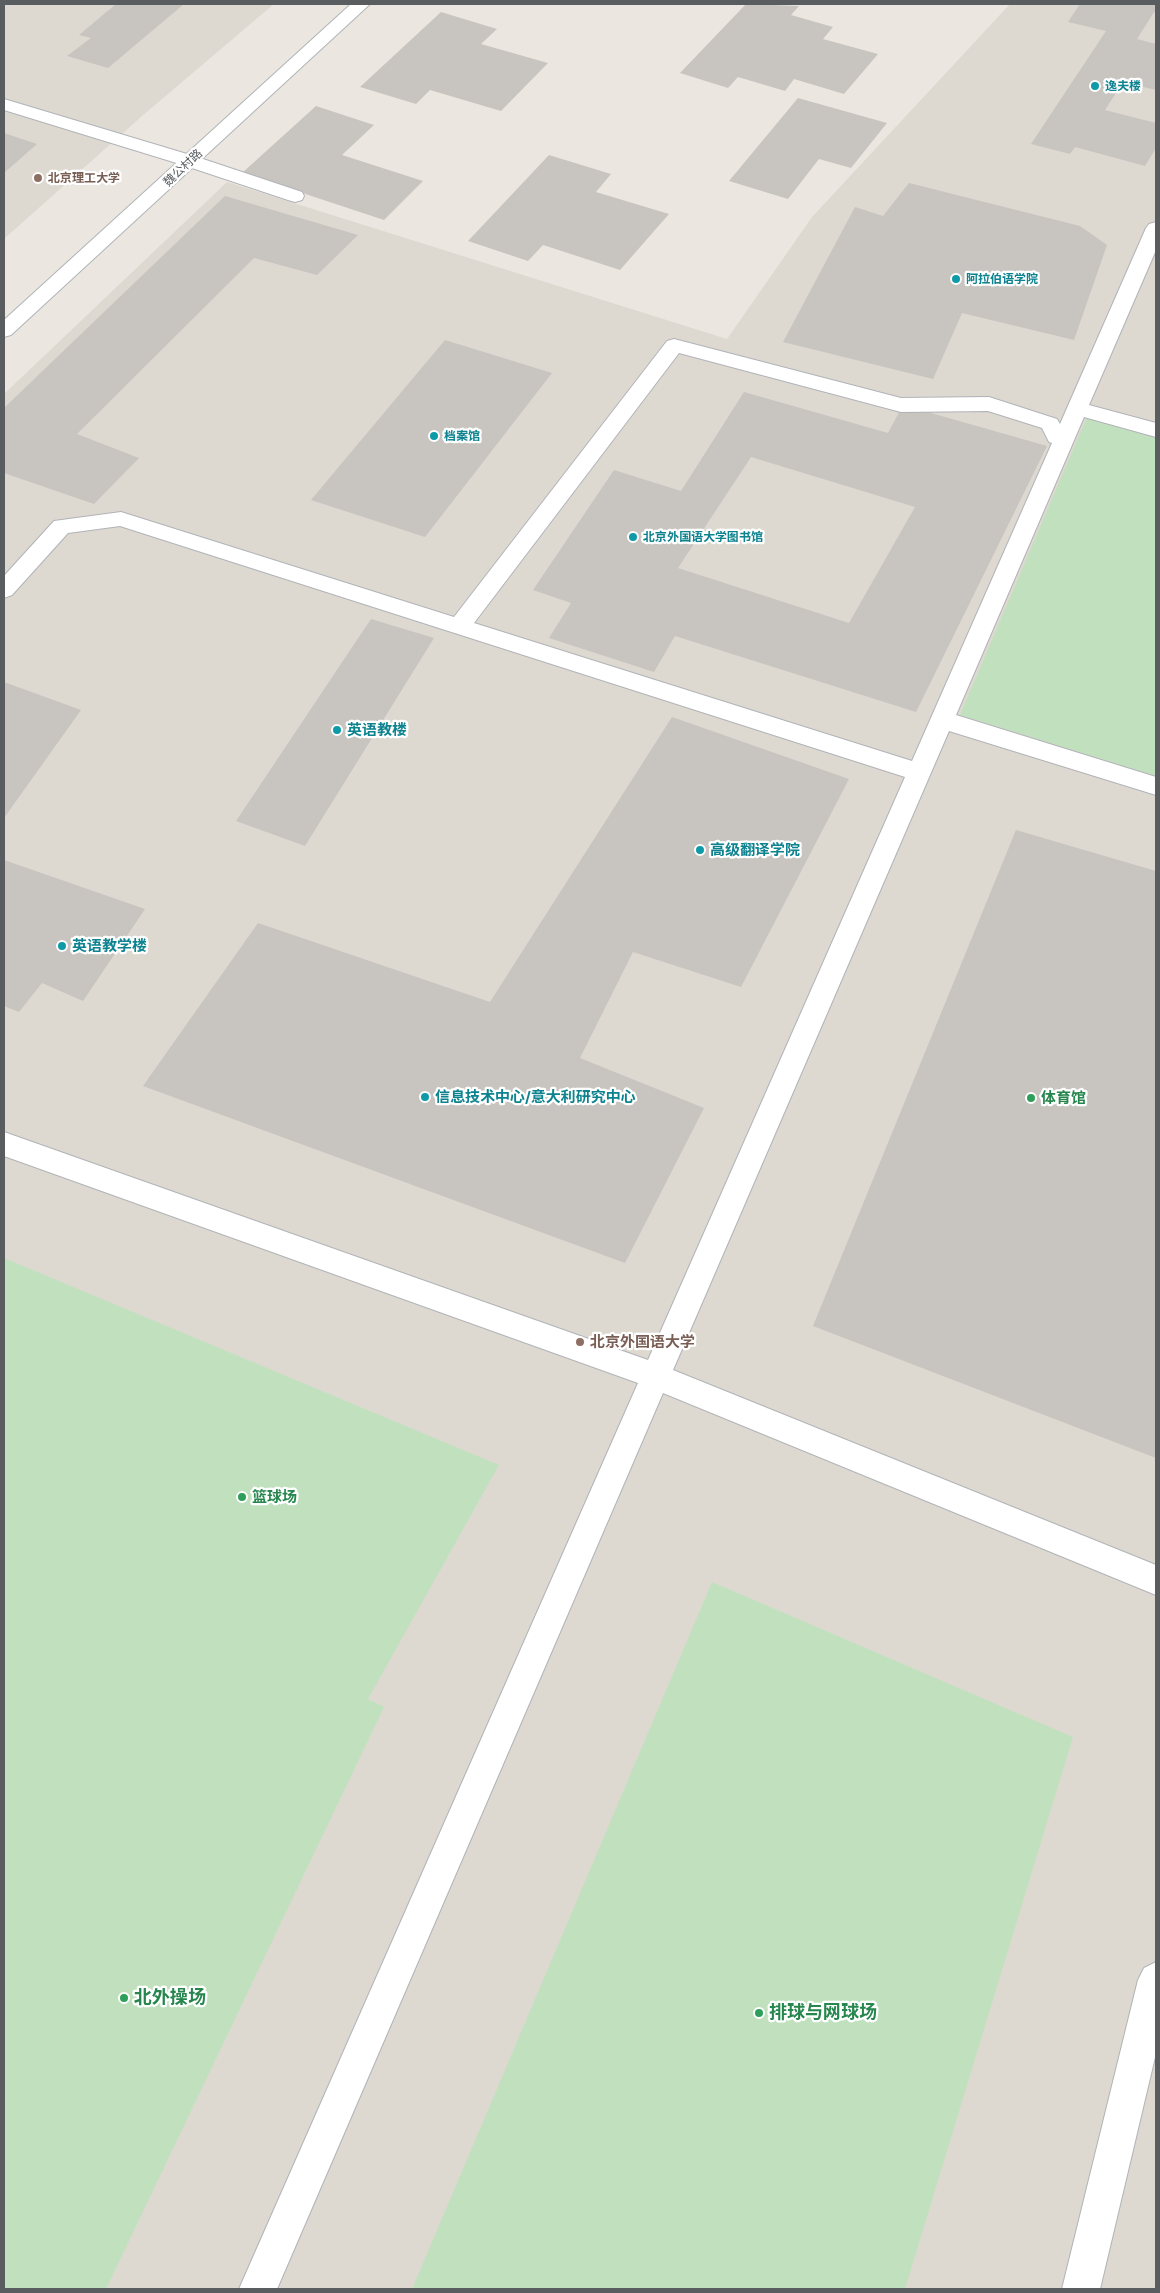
<!DOCTYPE html>
<meta charset="utf-8">
<style>
body{margin:0}
#map{position:relative;width:1160px;height:2293px;overflow:hidden;background:#ebe7e0;font-family:Inter,sans-serif}
canvas{display:block}
.frame{position:absolute;inset:0;border:5px solid #595d60;pointer-events:none}
</style>
<div id="map">
<canvas width="1160" height="2293"></canvas>
<div class="frame"></div>
</div>
<script>
const ctx = document.querySelector('canvas').getContext('2d');
ctx.lineJoin = 'round';
function paint(path, color) { ctx.fillStyle = color; ctx.fill(path, 'evenodd'); }
function trace(path, color, width, dash) { ctx.strokeStyle = color; ctx.lineWidth = width; ctx.lineCap = dash ? 'butt' : 'round'; ctx.setLineDash(dash || []); ctx.stroke(path); }
function drawText(font, color, halo, rows, align = 'center') {
  ctx.font = font + ' Inter,"Noto Sans SC",sans-serif'; ctx.lineWidth = 4.5; ctx.setLineDash([]); ctx.textBaseline = 'middle'; ctx.strokeStyle = halo; ctx.fillStyle = color; for (const [text, x, y, turn = 0] of rows) {
    ctx.save(); ctx.translate(x, y); ctx.rotate((+turn || 0) * Math.PI / 180); ctx.textAlign = isNaN(turn) ? turn : align; if (halo) ctx.strokeText(text, 0, 0); ctx.fillText(text, 0, 0); ctx.restore();
  }
}
paint(new Path2D(`
 M4,4H274L142,116L4,239Z
 M1010,4H1156V2289H4V394L227,182L727,339L812,217Z`), '#ddd9d1');
paint(new Path2D(`
 M1087,417L1156,436V776L960,715Z
 M4,1258L499,1465L368,1699L384,1707L106,2289H4Z
 M712,1582L1073,1737L905,2289H412Z`), '#c1e1be');
paint(new Path2D(`
 M116,4H184L108,68L67,56L91,38L79,35Z
 M746,4L799,6L791,15L833,27L823,39L878,54L844,94L794,79L785,91L738,77L728,88L680,73Z
 M1080,4H1156V13L1154,12L1137,39L1156,44V90L1123,82L1105,110L1156,123V148L1145,166L1075,147L1070,154L1031,144L1106,31L1068,22Z
 M441,12L497,29L481,44L548,63L501,111L430,90L416,104L360,87Z
 M798,98L887,123L851,168L819,159L788,199L729,181Z
 M316,106L374,125L342,155L423,181L384,220L242,173Z
 M4,133L37,144L4,173Z
 M549,155L611,174L596,192L669,214L620,270L543,245L528,261L468,241Z
 M909,183L1080,226L1107,245L1074,340L962,313L933,379L783,342L855,207L883,216Z
 M225,196L358,235L317,275L254,258L77,434L139,458L94,504L4,473V408Z
 M445,340L552,373L425,537L311,500Z
 M744,392L888,433L903,405L1047,446L916,712L675,636L654,672L549,638L571,603L533,590L614,470L681,491ZM751,457L915,507L849,623L678,568Z
 M371,619L434,638L305,846L236,821Z
 M4,682L81,710L4,818Z
 M672,717L849,779L741,987L633,952L580,1058L704,1108L625,1263L143,1086L258,923L490,1002Z
 M1016,830L1156,871V1458L813,1326Z
 M4,860L145,909L83,1001L42,983L19,1012L4,1006Z`), '#c8c4bf');
const lane = new Path2D(`
 M1156,222V250L1089,405L1156,423V437L1084,417L956,715L1156,777V795L949,731L673,1370L1156,1565V1595L663,1393L277,2289H239L638,1383L4,1156V1132L648,1360L905,777L120,526L68,533L12,595L4,598V576L54,521L121,512L454,617L667,341L674,339L901,398L989,397L1057,419L1060,424L1146,228L1149,224ZM679,353L901,412L988,411L1042,428L1049,442L1052,443L912,761L474,623Z
 M1156,1962V2053L1100,2289H1062L1138,1980L1144,1968Z`);
const street = new Path2D(`
 M4,99L197,157L302,192L304,196L302,200L295,202L288,200L183,165L4,110Z`);
const secondary = new Path2D(`
 M351,4H370L11,335L4,337V320Z`);
trace(lane, '#b1b3b7', 2);
trace(street, '#b1b3b7', 2);
trace(secondary, '#b0b4b7', 2);
paint(lane, '#fff');
paint(street, '#fff');
paint(secondary, '#fff');
for (const [x, y, r, color] of [
 [1095,86,5,"#0f9aa8"],
 [38,178,5,"#8d6e63"],
 [956,279,5,"#0f9aa8"],
 [434,436,5,"#0f9aa8"],
 [633,537,5,"#0f9aa8"],
 [337,730,5,"#0f9aa8"],
 [700,850,5,"#0f9aa8"],
 [62,946,5,"#0f9aa8"],
 [425,1097,5,"#0f9aa8"],
 [1031,1098,5,"#2e9e5b"],
 [580,1342,5,"#8d6e63"],
 [242,1497,5,"#2e9e5b"],
 [124,1998,5,"#2e9e5b"],
 [759,2013,5,"#2e9e5b"]
]) { const dot = new Path2D(); dot.arc(x, y, r, 0, 2 * Math.PI); ctx.fillStyle = color; ctx.fill(dot); trace(dot, '#fff', 2); }
drawText('bold 12px', '#0d838f', '#fff', [
 ["逸夫楼",1105,86],
 ["阿拉伯语学院",966,279],
 ["档案馆",444,436],
 ["北京外国语大学图书馆",643,537]
], 'left');
drawText('12px', '#595d60', '#fff', [
 ["魏公村路",183,168,-43]
]);
drawText('bold 12px', '#785e54', '#fff', [
 ["北京理工大学",48,178]
], 'left');
drawText('bold 15px', '#0d838f', '#fff', [
 ["英语教楼",347,730],
 ["高级翻译学院",710,850],
 ["英语教学楼",72,946],
 ["信息技术中心/意大利研究中心",435,1097]
], 'left');
drawText('bold 15px', '#27864d', '#fff', [
 ["体育馆",1041,1098],
 ["篮球场",252,1497]
], 'left');
drawText('bold 15px', '#785e54', '#fff', [
 ["北京外国语大学",590,1342]
], 'left');
drawText('bold 18px', '#27864d', '#fff', [
 ["北外操场",134,1998],
 ["排球与网球场",769,2013]
], 'left');
</script>
